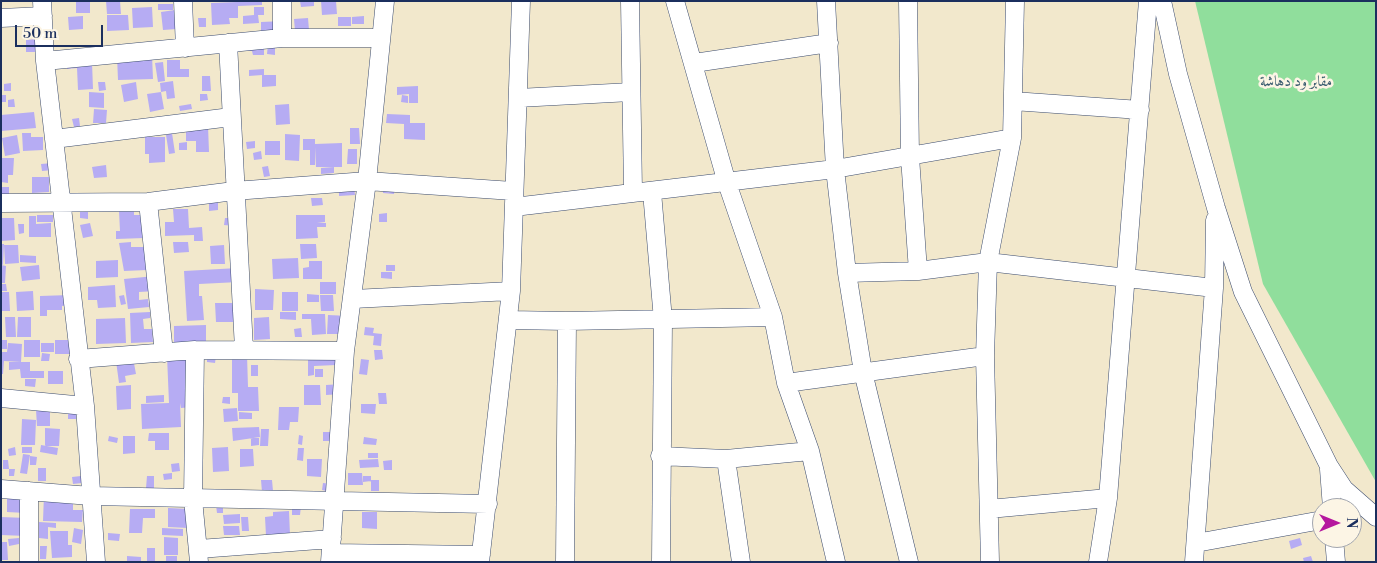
<!DOCTYPE html>
<meta charset="utf-8">
<style>
body{margin:0}
#map{position:relative;width:1377px;height:563px;overflow:hidden;background:#f2e8cc;font-family:"Libre Bodoni",serif}
canvas{display:block}
.frame{position:absolute;inset:0;border:2px solid #1b2f5e;pointer-events:none}
.north{position:absolute;left:1312px;top:498px;width:50px;height:50px;box-sizing:border-box;background:#fcf5e5;border:1px solid #a2a6af;border-radius:50%;rotate:90deg;font-size:14px;font-weight:700;line-height:20px;text-align:center;color:#1b2f5e}
.north::after{content:'';display:block;margin:auto;width:18px;height:22px;background:#b5179e;clip-path:polygon(50% 0,100% 100%,50% 72%,0 100%)}
.scale{position:absolute;left:15px;top:25px;width:88px;height:22px;box-sizing:border-box;border:2px solid #1b2f5e;border-top:0;padding-left:6px;font-size:15px;line-height:18px;white-space:nowrap;color:#1b2f5e;-webkit-text-stroke:4px #fcf5e5;paint-order:stroke}
</style>
<div id="map">
<canvas width="1377" height="563"></canvas>
<div class="frame"></div>
<div class="north">N</div>
<div class="scale">50 m</div>
</div>
<script>
const ctx = document.querySelector('canvas').getContext('2d');
ctx.lineJoin = 'round';
function paint(path, color) { ctx.fillStyle = color; ctx.fill(path, 'evenodd'); }
function trace(path, color, width, dash) { ctx.strokeStyle = color; ctx.lineWidth = width; ctx.lineCap = dash ? 'butt' : 'round'; ctx.setLineDash(dash || []); ctx.stroke(path); }
function drawText(font, color, halo, rows, align = 'center') {
  ctx.font = font + ' "Libre Bodoni",Amiri,serif'; ctx.lineWidth = 5; ctx.setLineDash([]); ctx.textBaseline = 'middle'; ctx.strokeStyle = halo; ctx.fillStyle = color; for (const [text, x, y, turn = 0] of rows) {
    ctx.save(); ctx.translate(x, y); ctx.rotate((+turn || 0) * Math.PI / 180); ctx.textAlign = isNaN(turn) ? turn : align; if (halo) ctx.strokeText(text, 0, 0); ctx.fillText(text, 0, 0); ctx.restore();
  }
}
paint(new Path2D(`
 M1195,1H1376V482L1263,284Z`), '#90de9c');
paint(new Path2D(`
 M76,1H90V13H76Z
 M106,1H120L121,14H107Z
 M262,1V5L238,6V18H229L230,24L212,25L211,3Z
 M300,1H314V6L301,7Z
 M321,1H336L337,14L322,15Z
 M158,4H173V10H158Z
 M152,7L153,27L133,28L132,8Z
 M254,7H264V15H258L259,23L243,24V16L254,15Z
 M175,10L177,29L163,30L161,12Z
 M107,15H128L129,30L107,31Z
 M83,16V29L69,30L68,17Z
 M364,16V24H352V17Z
 M338,17H351V26H338Z
 M198,18H206V27H199Z
 M308,18L309,30L295,31L294,19Z
 M284,21V32L261,33V22Z
 M33,24L34,30L26,32L25,25Z
 M36,39V52H26V40Z
 M268,43H275V55L267,54Z
 M241,45H264V55H253L252,51H241Z
 M152,55L153,79L118,80L117,56Z
 M167,60H180V69H189V77H167Z
 M67,62H92L93,89L78,90L77,68L67,69Z
 M163,62L165,81L158,82L155,63Z
 M264,69V75H276V86L262,87V75L249,76V70Z
 M202,76H210L211,91H202Z
 M173,81L175,98L167,99L166,91L161,92L160,83Z
 M98,82H105L106,90L99,91Z
 M136,82L138,99L124,102L121,85Z
 M11,83V91H4V84Z
 M418,86V103H409V94L397,95V87Z
 M89,92L104,93V108L89,107Z
 M161,92L164,109L150,112L147,94Z
 M200,94H207L208,100L200,101Z
 M1,95H6V102H1Z
 M402,95L408,96V103L401,102Z
 M14,99L15,107H8V100Z
 M191,104L192,109L180,111L179,106Z
 M289,104L290,124L276,125L275,105Z
 M94,109L107,110L106,123H93Z
 M34,112L36,128L1,131V115Z
 M387,114L410,115V123H425V140L404,139V124L386,123Z
 M79,118L80,126L74,127L72,119Z
 M186,126H208L209,152H196V141H186Z
 M350,128H359L360,144H350Z
 M22,133H31V137H43V150L23,151Z
 M172,133L175,153L169,154L166,135Z
 M285,134L300,135L299,161L285,160Z
 M17,135L20,153L5,156L2,138Z
 M145,137H165V162L149,163V154H145Z
 M303,139H315V144L342,143V167H316L315,147V165H310V150H303Z
 M255,141V148L247,149L246,142Z
 M265,141H280V155H265Z
 M187,142V150H179V143Z
 M348,149H357V164H347Z
 M261,151L262,159L254,160L253,153Z
 M1,158H14L13,175H8V183L1,182Z
 M53,163V170L42,171L41,164Z
 M106,165L107,177L94,178L92,167Z
 M268,166L270,176L264,177L262,167Z
 M334,167V173L321,174V168Z
 M32,177H49V192L32,193Z
 M339,186H354L355,195L339,196Z
 M383,186L395,187L394,194L383,193Z
 M1,187H9V194H1Z
 M311,198H322L323,205L312,206Z
 M209,200H218V210L209,211Z
 M173,209H188L189,228L202,227L203,241H194V235L165,236V222H174Z
 M134,210V215H143L144,238L116,239V231H120L119,211Z
 M80,212H88V219L80,218Z
 M387,213V222H379V214Z
 M37,215H53V222H37Z
 M296,215H325V222L317,223H326V227H317L318,238L296,239Z
 M29,216H36V224L51,223V237H29Z
 M1,218H14L15,240L1,241Z
 M225,218H234V226L224,225Z
 M90,223L93,236L83,238L80,225Z
 M18,224H24V233L19,234Z
 M131,242V247H146L147,270L124,271L119,243Z
 M173,242H188L189,252L174,253Z
 M1,244H4L3,265L1,264Z
 M300,244H316L317,258L301,259Z
 M4,245H18L19,263L5,264Z
 M224,245L225,264H211L210,246Z
 M20,255L36,256V263L20,262Z
 M298,258L299,278L273,279L272,259Z
 M118,260V277L96,278V261Z
 M309,261H322V279H303V268L309,267Z
 M1,265L6,266L5,283H1Z
 M39,265L40,279L22,281L20,267Z
 M386,265H395V271H386Z
 M238,268L239,282L199,284V296H202L204,320L187,321L184,271Z
 M381,272H392V279L381,278Z
 M155,276L156,291L139,292V300L148,299L149,307L128,309L124,279Z
 M320,282H336V294H320Z
 M1,284H6L7,291H1Z
 M115,285L116,307L98,308L97,300H88V287Z
 M255,289L274,290L273,310H255Z
 M33,291L34,310L17,311L16,292Z
 M1,292H9L10,311H1Z
 M282,292H298V311H282Z
 M307,294L319,295V302H307Z
 M70,295V305L62,306V310H47V316H40V296Z
 M124,295L126,304L121,305L119,296Z
 M320,295H333L334,311H321Z
 M215,303H234L235,322H216Z
 M150,312V318L143,319L144,329H152L153,342L131,343L130,313Z
 M280,312H296V320L280,319Z
 M302,314H325L326,334L312,335L311,319H302Z
 M328,315L350,316L342,334H327Z
 M5,317H15L16,337H6Z
 M18,317H31V337H17Z
 M269,317L270,339L254,340V318Z
 M125,318L126,343L96,344V319Z
 M206,325V342L174,343V326Z
 M365,327L374,328L373,333L382,334L381,346L373,345L374,336L364,335Z
 M301,328L302,337H295L294,329Z
 M1,340H7V349H1Z
 M24,340H40V357H24Z
 M55,340H77V354H55Z
 M8,343L22,344L21,362L4,361L3,374H1V352H7Z
 M41,343H54V352H41Z
 M374,350H382L383,359L375,360Z
 M42,353L50,354L49,361H41Z
 M335,354L336,365L314,366V375L308,376V355Z
 M194,355L193,407L181,408L180,403L181,427L142,429L141,404L169,403L167,356Z
 M207,355L216,356L215,363L207,362Z
 M232,355H247L248,387H258L259,411H238V393H232Z
 M133,358L136,374L125,376L126,382L119,383L116,361Z
 M361,359L369,360L367,375L359,374Z
 M9,362H30V371H44V378H21L20,369L9,370Z
 M251,365H258V376H251Z
 M315,369H323V377H315Z
 M48,371H63V384H48Z
 M25,379H36L35,387L25,386Z
 M342,384L343,394L326,395V385Z
 M131,385V409L117,410L116,386Z
 M304,385H320L321,405H304Z
 M378,393H386L387,404H379Z
 M164,395V402L146,403V396Z
 M223,397H230V404L222,403Z
 M361,404H376L375,414L361,413Z
 M279,407H299L298,422H290L289,430H278Z
 M237,408L238,421L224,422L223,409Z
 M36,410H50V426H37Z
 M68,411H76V419H68Z
 M239,412L252,413V419H239Z
 M22,419L36,420L35,445H21Z
 M259,427L260,437L233,441L232,428Z
 M45,428L60,429L59,446H45Z
 M261,429H269L268,446H260Z
 M323,432H332L331,441H323Z
 M149,433H169V450H155V441H148Z
 M299,435L303,436L302,445L298,444Z
 M109,436L118,438L117,443L108,441Z
 M123,436H135V453L123,454Z
 M364,437L377,439L376,445L363,444Z
 M251,438H259V445L251,446Z
 M41,445L58,448L57,455L40,452Z
 M15,447L16,455L9,456L8,449Z
 M22,447H32V453H22Z
 M228,447L229,471L213,472L212,448Z
 M298,448H304L303,461L297,460Z
 M240,449H253L254,466L240,467Z
 M368,453H378V458H368Z
 M23,454L30,455L27,474L20,473Z
 M30,456L37,457L36,465H30Z
 M307,459H322L321,477L307,476Z
 M378,459L379,467L360,468L359,460Z
 M3,460H8L9,469H15L14,476H9V469H3Z
 M392,460V470H384L383,461Z
 M179,463L180,471L172,472L171,464Z
 M38,468H46V481H38Z
 M172,473V479L164,480L163,474Z
 M348,473H362L363,485H348Z
 M81,476L82,483L73,484L72,477Z
 M147,476H154V488H146Z
 M363,476H371V481L363,482Z
 M261,480H272L273,491L262,492Z
 M371,480H379V491H371Z
 M323,483L332,484L331,492L322,490Z
 M44,494L73,495V510H83L82,522L43,521Z
 M7,495L26,496V513L7,512Z
 M223,504V513H217L216,505Z
 M292,505L301,506L300,515H292Z
 M168,508L189,509L188,528L168,527Z
 M130,509H155V518H143L142,533H129Z
 M289,511L290,535L266,536L265,517L273,516V512Z
 M362,512H377V529L362,528Z
 M240,514V523L224,524L223,515Z
 M1,517L27,518V536L1,535Z
 M241,517H248L249,531H242Z
 M39,522L56,523V528L48,527V539L39,538Z
 M223,526H239L240,535H224Z
 M74,528L83,530L81,544L72,542Z
 M162,528L183,529V536L162,535Z
 M50,531H68V545H72V557L52,558Z
 M108,533L120,534L119,541L108,540Z
 M164,537L178,538V555H164Z
 M19,538V544L9,546L8,539Z
 M1300,538L1302,545L1291,549L1289,541Z
 M1,542H7L8,560H1Z
 M40,546H47L46,559H40Z
 M147,548H155V562H147Z
 M127,556L141,557V562H127Z
 M166,556H177V562H166Z
 M1311,556L1313,562H1304L1303,558Z`), '#b6acf3');
const minor = new Path2D(`
 M42,1L45,61L85,406L96,562
 M183,1L185,48
 M630,1L633,191
 M675,1L727,183L773,317L786,383L810,451L836,562
 M826,1L835,169L847,273L863,372L909,562
 M908,1L910,157L918,271
 M1162,1L1178,74L1216,208L1243,292L1329,466L1344,489L1376,517
 M1,18L43,16
 M282,38V1
 M228,43L244,349
 M45,61L282,38H381
 M694,63L829,43
 M518,98L631,92
 M1013,101L1140,110
 M54,139L231,117
 M652,192L663,320L661,562
 M148,202L164,353
 M1,203L148,202L234,191L367,181L513,191
 M514,207L835,169L1012,138
 M847,273L918,271L988,262L1214,288
 M353,299L511,291
 M509,320L567,321L773,317
 M195,350L193,499L199,562
 M78,359L195,350L345,351
 M786,383L985,356
 M1,398L85,406
 M660,456L726,459L810,451
 M726,459L741,562
 M1329,469L1332,508
 M1,489L91,496L488,504
 M29,491V562
 M989,509L1108,498
 M1334,538L1336,562
 M1196,543L1322,520
 M199,549L332,539
 M331,553L481,555
 M330,562L345,351L367,181L385,1
 M480,562L511,291L521,1
 M565,562L567,321
 M990,562L985,356L988,262L1012,138L1015,1
 M1098,562L1108,498L1148,1
 M1194,562L1214,288L1215,220`);
trace(minor, '#3b4b6e', 19);
trace(minor, '#fff', 18);
drawText('15px', '#385b6e', '#fcf5e5', [
 ["مقابر ود دهاشة",1296,82]
]);
</script>
